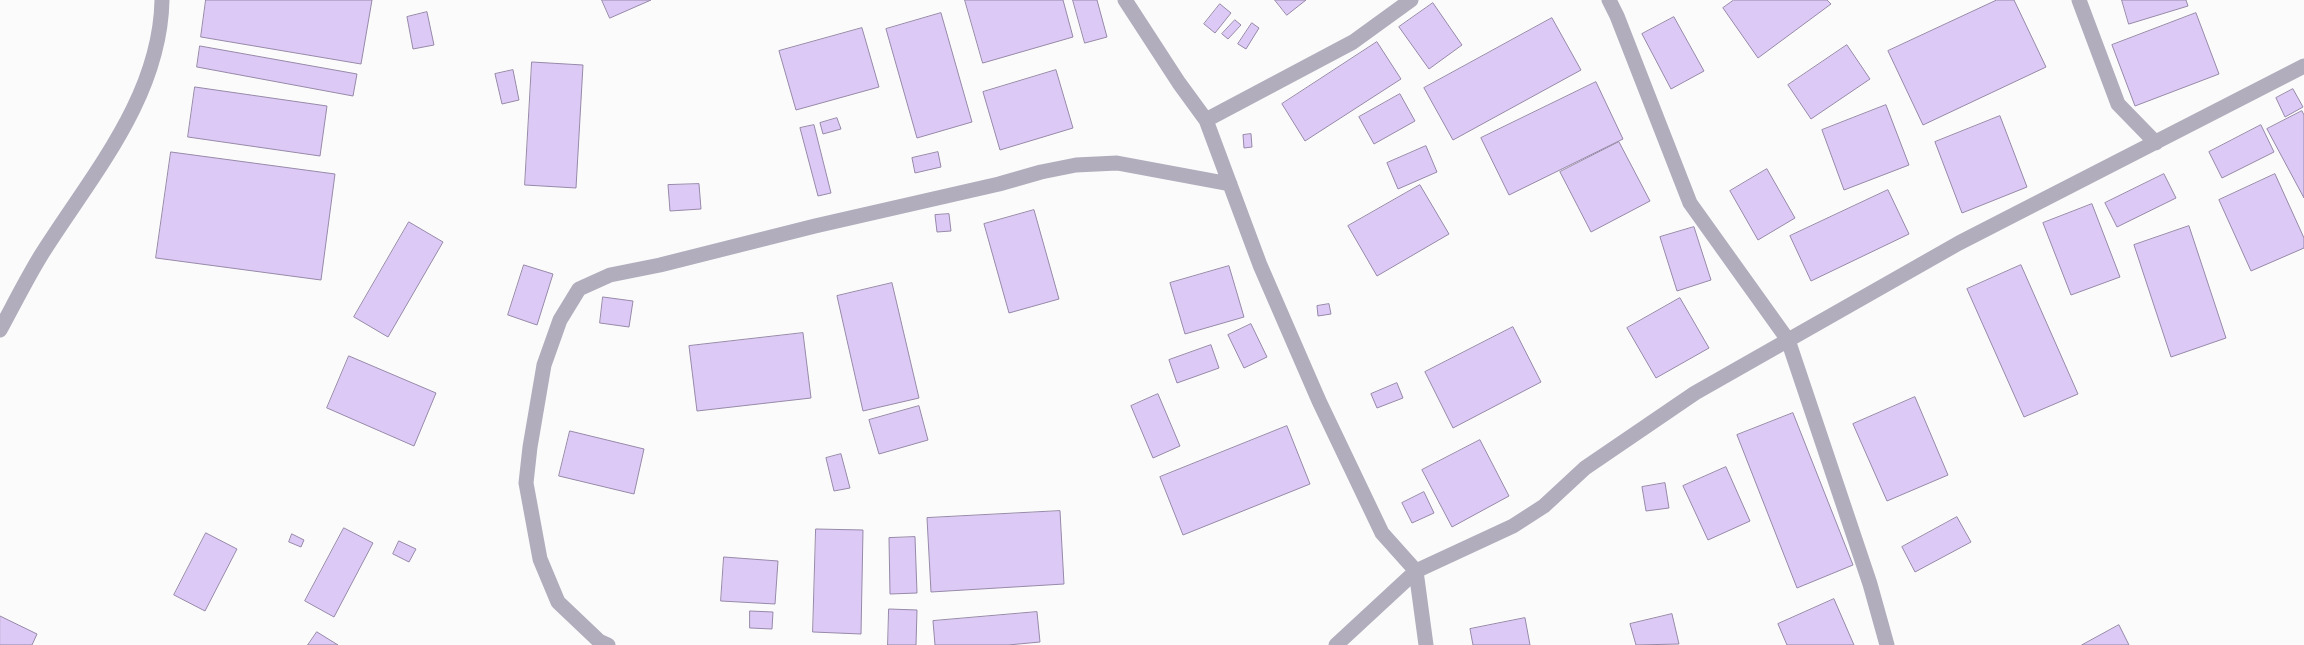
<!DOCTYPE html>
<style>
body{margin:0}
canvas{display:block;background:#fbfbfb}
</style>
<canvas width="2304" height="645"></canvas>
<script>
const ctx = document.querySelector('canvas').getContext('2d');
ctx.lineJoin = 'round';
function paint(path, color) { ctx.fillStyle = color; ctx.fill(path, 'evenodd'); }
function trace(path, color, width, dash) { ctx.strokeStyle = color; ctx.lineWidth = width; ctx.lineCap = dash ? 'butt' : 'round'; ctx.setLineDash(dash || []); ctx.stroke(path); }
const building = new Path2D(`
 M206,0H372L361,64L201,37Z
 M602,0H651L610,18Z
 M965,0H1063L1073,37L983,63Z
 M1073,0H1097L1107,37L1085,43Z
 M1275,0H1306L1287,15Z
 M1734,0H1827L1831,4L1758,58L1723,8Z
 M1997,0H2014L2046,67L1923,125L1888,51Z
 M2122,0H2186L2188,6L2129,24Z
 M1433,3L1462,45L1429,69L1399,27Z
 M1220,4L1231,13L1215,33L1204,24Z
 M427,12L434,45L413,49L407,17Z
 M941,13L972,122L917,138L886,29Z
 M2196,13L2219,74L2135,106L2112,45Z
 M1674,17L1704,71L1671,89L1642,34Z
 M1552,18L1581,70L1453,140L1424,88Z
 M1235,20L1241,25L1228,39L1222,34Z
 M1252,23L1259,28L1246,49L1238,44Z
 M862,28L879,87L796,110L779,51Z
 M1377,42L1401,79L1305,141L1282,104Z
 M1847,45L1870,79L1811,119L1788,85Z
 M200,46L357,74L353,96L197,67Z
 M532,62L583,65L576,188L525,185Z
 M513,70L519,100L502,104L495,74Z
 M1056,70L1073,128L1000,150L983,92Z
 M1596,82L1623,139L1509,195L1481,138Z
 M195,87L327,106L320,156L188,137Z
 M2293,89L2303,107L2285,117L2276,98Z
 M1400,94L1415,121L1374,144L1359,117Z
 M1886,105L1909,165L1844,190L1822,130Z
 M2302,111L2304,115V198L2267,129Z
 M2000,116L2027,187L1962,213L1935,142Z
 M837,118L841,129L823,134L820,123Z
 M814,125L831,193L818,196L800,128Z
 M2261,125L2274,152L2222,178L2209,152Z
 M1251,134L1252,147L1244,148L1243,135Z
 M1619,142L1650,201L1591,232L1560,172Z
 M1426,146L1437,172L1398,189L1387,163Z
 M171,152L335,174L321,280L156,258Z
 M938,152L941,167L915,173L912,158Z
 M1767,169L1795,218L1758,240L1730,191Z
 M2164,174L2176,198L2117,227L2105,203Z
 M2275,174L2304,238V248L2251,271L2219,200Z
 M699,184L701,209L670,211L668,185Z
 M1420,185L1449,234L1377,276L1348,226Z
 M1888,190L1909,234L1811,281L1790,236Z
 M2092,204L2120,277L2071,295L2043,223Z
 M1034,210L1059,299L1009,313L984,224Z
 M949,214L951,231L937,232L935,215Z
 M409,222L443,242L388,337L354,317Z
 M2189,226L2226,338L2171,357L2134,245Z
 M1694,227L1711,280L1677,291L1660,237Z
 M524,265L553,274L537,325L508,315Z
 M2021,265L2078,394L2024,417L1967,289Z
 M1229,266L1244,317L1185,334L1170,283Z
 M892,283L919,398L863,411L837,296Z
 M603,297L633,301L629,327L600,323Z
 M1680,298L1709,348L1656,378L1627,328Z
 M1329,304L1331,314L1318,316L1317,306Z
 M1251,324L1267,357L1244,368L1228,335Z
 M1513,327L1541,382L1453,428L1425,372Z
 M803,333L811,398L697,411L689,346Z
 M1211,345L1219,368L1177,383L1169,360Z
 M349,356L436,393L414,446L327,408Z
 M1397,383L1403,398L1377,408L1371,394Z
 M1158,394L1180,446L1153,458L1131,406Z
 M1915,397L1948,475L1887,501L1853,424Z
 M919,406L928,440L879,454L869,420Z
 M1793,413L1853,565L1797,588L1737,435Z
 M1287,426L1310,484L1183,535L1160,477Z
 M570,431L644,449L634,494L559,476Z
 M1480,440L1509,496L1452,527L1422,470Z
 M841,454L850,488L834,491L826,458Z
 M1726,467L1750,521L1708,540L1683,486Z
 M1665,483L1669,508L1646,511L1642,487Z
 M1424,492L1434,513L1412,523L1402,503Z
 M1060,511L1064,584L931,592L927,518Z
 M1957,517L1971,542L1915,572L1902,547Z
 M344,528L373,543L334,617L305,601Z
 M816,529L863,530L861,634L813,632Z
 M206,533L237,549L205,611L174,595Z
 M292,534L304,540L301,547L289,542Z
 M915,537L917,593L890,594L889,538Z
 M399,541L416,549L409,562L393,554Z
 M724,557L778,561L775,604L721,601Z
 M1834,599L1854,645H1787L1778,624Z
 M889,609L917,610L916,645H888Z
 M750,611L773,612L772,629L750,628Z
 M1037,612L1040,642L1008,645H935L933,621Z
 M1672,614L1679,644L1636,645L1630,624Z
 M0,616L37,634L32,645H0Z
 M1525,618L1530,645H1473L1470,629Z
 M2119,625L2129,645H2082Z
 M317,632L338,645H308Z`);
paint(building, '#dcc9f5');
trace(building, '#9789a9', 1);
trace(new Path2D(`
 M1125,0L1179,83L1206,120L1260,265L1319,401L1382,533L1416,571L1426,645
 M1609,0L1617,16L1690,203L1788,340L1870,584L1887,645
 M2079,0L2118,104L2156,143
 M1206,120L1353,42L1411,0
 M0,330C13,306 26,280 40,257C90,177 160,99 162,0
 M608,645L599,641L558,602L540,559L526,483L530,447L544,365L560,320L579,289L610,275L660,265L815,226L999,184L1041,172L1076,165L1117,163L1230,184
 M1336,645L1416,571L1513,526L1544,506L1585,468L1695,393L1959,243L2304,66`), '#b1adbc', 15);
</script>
